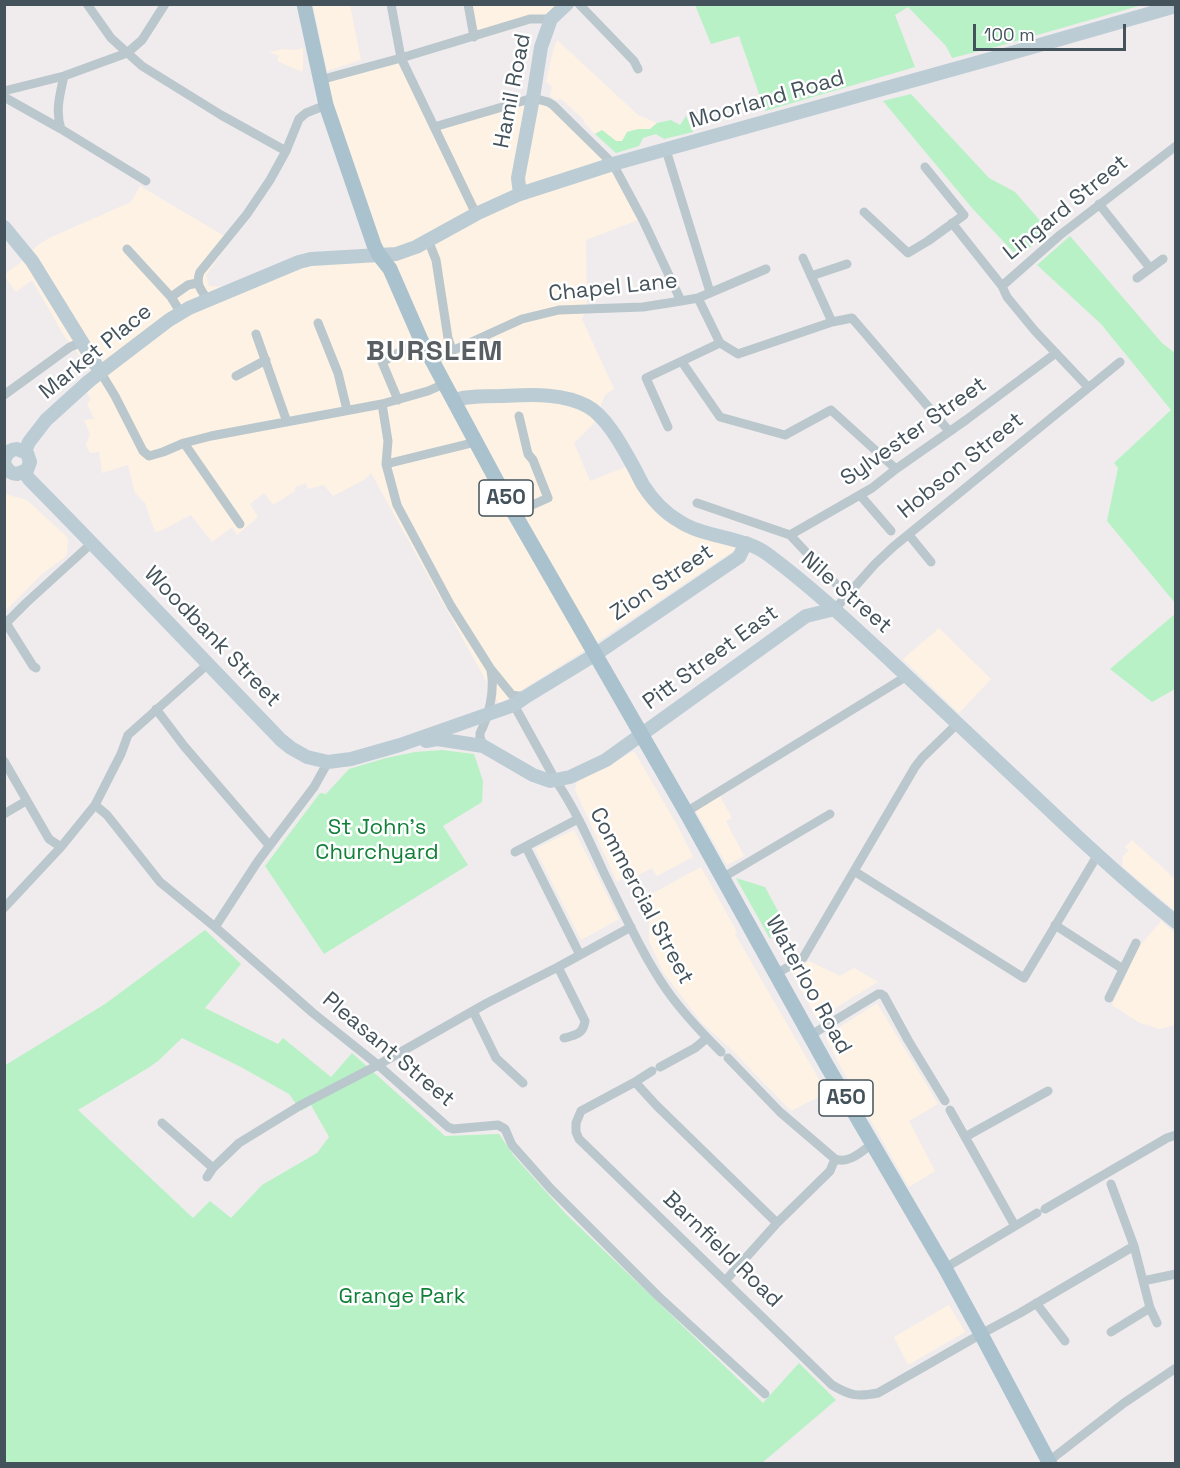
<!DOCTYPE html>
<style>
body{margin:0}
#map{position:relative;width:1180px;height:1468px;overflow:hidden;background:#f0eced;font-family:"Space Grotesk",sans-serif}
canvas{display:block}
.frame{position:absolute;inset:0;border:6px solid #44535b;pointer-events:none}
.scale{position:absolute;left:973px;top:24px;width:153px;height:27px;box-sizing:border-box;border:3px solid #44535b;border-top:0;padding-left:8px;font-size:18px;line-height:21px;white-space:nowrap;color:#44535b;-webkit-text-stroke:4px #fff;paint-order:stroke}
</style>
<div id="map">
<canvas width="1180" height="1468"></canvas>
<div class="frame"></div>
<div class="scale">100 m</div>
</div>
<script>
const ctx = document.querySelector('canvas').getContext('2d');
ctx.lineJoin = 'round';
function paint(path, color) { ctx.fillStyle = color; ctx.fill(path, 'evenodd'); }
function trace(path, color, width, dash) { ctx.strokeStyle = color; ctx.lineWidth = width; ctx.lineCap = dash ? 'butt' : 'round'; ctx.setLineDash(dash || []); ctx.stroke(path); }
function drawText(font, color, halo, rows, align = 'center') {
  ctx.font = font + ' "Space Grotesk",sans-serif'; ctx.lineWidth = 5; ctx.setLineDash([]); ctx.textBaseline = 'middle'; ctx.strokeStyle = halo; ctx.fillStyle = color; for (const [text, x, y, turn = 0] of rows) {
    ctx.save(); ctx.translate(x, y); ctx.rotate((+turn || 0) * Math.PI / 180); ctx.textAlign = isNaN(turn) ? turn : align; if (halo) ctx.strokeText(text, 0, 0); ctx.fillText(text, 0, 0); ctx.restore();
  }
}
paint(new Path2D(`
 M313,5H350L361,60L327,71Z
 M468,5H567L551,19H530L474,37Z
 M557,40L638,115L657,123L650,129H638L622,141H616L602,130L595,134L584,123V120L561,99L556,100L550,96L552,87L546,82L553,51Z
 M303,48V68L302,72L277,61L279,56L269,52L284,49L295,50Z
 M401,61L434,125L525,100L546,104L606,159L638,220L586,240L587,307L582,319L614,389L605,395L593,424L574,443L590,481L628,466L664,520L739,547L579,654L499,704L371,473L364,480L333,496L324,485L308,489L306,483L295,487V491L273,505L264,493L250,504L258,517L237,535L232,527L212,542L191,515L162,530L155,532L145,503L135,493L128,465L102,473L99,452L90,453L86,445L90,434L84,420L94,419L87,403L91,400L87,392L95,386L90,369L63,334L32,280L16,292L5,277L4,275L20,263L38,245L49,238L131,202L140,186L231,240L206,275L209,286L227,287L304,256L380,249L324,83Z
 M5,494L27,500L67,537L68,540L67,554L65,557L42,574L5,611Z
 M939,628L991,679L959,713L903,659Z
 M634,751L677,825L693,857L657,876L652,868L633,878L632,873L617,882L575,790L577,782Z
 M720,796L732,818L726,821L744,856L727,865L695,810Z
 M574,830L619,919L581,940L535,849Z
 M1132,840L1175,879V908L1174,910L1122,866L1123,856L1129,850L1125,847Z
 M701,867L737,932L735,934L827,1093L791,1111L731,1049L702,1023L663,972L649,941V917L646,897Z
 M1161,921L1175,933V1025L1160,1029L1140,1023L1112,1005L1138,948Z
 M809,961L840,976L854,968L878,982L817,1019L792,973Z
 M877,1003L938,1104L909,1121L935,1171L909,1187L851,1086L826,1039L832,1032Z
 M949,1305L965,1332L908,1365L894,1337Z`), '#fdf2e3');
paint(new Path2D(`
 M695,5H1142L999,46L952,58L946,46L908,7L895,15L915,67L765,111L739,36L711,44Z
 M911,94L989,178L1015,192L1050,232L1018,257L972,208L883,101Z
 M686,116L693,132L664,139L656,134L643,138L639,146L616,153L595,134L602,130L616,141H622L627,132L638,129H650L657,123L671,120L680,125Z
 M1070,236L1162,343L1175,353V603L1107,521L1118,468L1114,463L1171,410L1101,324L1037,265Z
 M1175,614V689L1152,702L1110,669Z
 M442,750L474,754L483,781L482,802L443,826L468,865L324,954L265,866L320,793L326,794L349,769L386,758L415,752Z
 M736,878L765,887L778,911L770,939Z
 M205,930L241,964L205,1008L278,1044L283,1038L331,1077L352,1053L445,1136L499,1134L514,1156L566,1214L763,1403L799,1363L836,1400L762,1463H5L4,1066L105,1004ZM182,1038L239,1066L289,1094L301,1111L311,1105L329,1137L317,1153L262,1185L231,1218L210,1201L193,1218L78,1110L148,1068L158,1061Z`), '#b7f1c5');
trace(new Path2D(`
 M87,4L111,38L142,66L221,115L286,151
 M391,4L401,58L476,214
 M468,4L474,37
 M579,4L634,61L638,69
 M320,80L401,58L530,19H551
 M4,91L64,76L127,53L142,40L165,4
 M4,97L61,129L146,181
 M434,127L533,98L548,102L553,105L613,164L643,220L681,301
 M61,129C55,111 60,94 64,76
 M666,150L710,292
 M1099,204L1150,268
 M864,212L908,253L928,241L964,215L925,167
 M952,223L1002,286
 M428,240L436,260L448,338L452,350
 M127,249L171,297L181,313
 M803,258L832,322
 M811,276L847,264
 M1137,278L1163,259
 M171,297L188,285L197,283
 M698,298L720,343L738,354L832,322L852,318L949,431
 M208,300C201,290 195,284 200,272L247,214L270,180L286,151L299,119L306,113L326,105
 M318,323L338,373L347,410
 M256,334L287,422
 M432,360L522,319L559,310L643,307L681,301L698,298L766,269
 M682,362L720,417L785,435L831,410L896,469
 M101,373L115,396L143,451L149,456L163,452L184,443L211,436L382,404L428,391L444,384
 M236,376L266,360
 M1088,387L1035,331L1007,297L1002,286L1060,235L1176,146
 M4,395L70,347L82,342
 M398,400L382,362L407,348
 M382,404L388,441L386,464L397,505L451,606L490,668L512,695L518,696H527
 M668,427L646,378L720,343
 M184,443L240,524
 M386,464L476,442
 M860,495L891,531
 M697,503L790,535L835,583
 M514,513L548,498L533,460L528,454L519,416
 M790,535L872,488L896,469L966,420L1056,353
 M909,535L931,562
 M835,609L875,564L893,547L1120,362
 M6,623L33,666L36,668
 M4,625L26,603L92,543
 M514,705L556,781C576,810 590,843 605,875C624,913 642,954 666,989C682,1012 701,1032 721,1052
 M156,709L184,746L269,845
 M483,746L480,737V733C489,716 495,690 491,671
 M4,761L49,839L61,847
 M95,805L107,815L160,882L215,927L313,1013L378,1065L448,1127L453,1129L498,1125L505,1129L512,1145L551,1189L658,1296L765,1394
 M686,812L907,676
 M4,814L26,801
 M526,847L580,955
 M515,852L578,819
 M854,871L1024,978L1097,856
 M722,878L830,814
 M4,908L61,847L95,805L121,754L128,735L208,664
 M1055,925L1123,969
 M215,927L258,861L314,787L328,762
 M558,967L585,1021C583,1034 576,1035 564,1038
 M776,974L803,958L915,767L922,758L957,724
 M1109,998L1136,943
 M473,1011L496,1058L523,1083
 M811,1035L878,994H881L884,996L908,1040L945,1101
 M728,1058L780,1112L835,1159C849,1164 861,1152 872,1144
 M660,1067L695,1048L707,1038
 M652,1071L635,1082L581,1111L576,1123V1132L579,1139L832,1385C851,1396 857,1397 878,1393L981,1334L1020,1313L1134,1246
 M635,1082L656,1105L777,1223
 M950,1110L1015,1226
 M162,1123L213,1168
 M965,1137L1048,1091
 M207,1177L213,1168L239,1143L301,1105L378,1065L487,1003L558,967L631,927
 M1111,1184L1134,1246L1150,1308L1157,1323
 M1045,1209L1167,1138L1176,1135
 M945,1268L1037,1213
 M725,1281L777,1223L830,1171L835,1159
 M1143,1281L1176,1274
 M1036,1303L1065,1341
 M1111,1332L1150,1308
 M1049,1461L1124,1403L1176,1368`), '#bac7cd', 9);
trace(new Path2D(`
 M520,194L518,178L533,98L541,47L551,19L567,4
 M4,227L32,261L101,373
 M453,400C469,396 484,396 500,396C528,395 561,392 587,406C606,416 622,446 632,464C636,471 639,478 643,485C652,499 665,513 679,521C706,539 743,535 770,556C814,589 853,626 893,663C943,710 993,757 1043,804C1086,845 1129,885 1176,922
 M25,451L29,442L46,420L89,381L169,320L189,308L299,262L311,259L396,254L416,247L476,214L520,194L613,164L1001,56L1176,6
 M4,461C6,454 10,449 17,449L27,453L30,462L27,470L17,474C10,474 6,469 4,462
 M24,472L29,479C114,565 197,653 281,740L291,748L307,757L328,762L351,759L400,745L514,705L527,696L596,654L739,557L746,543
 M426,741L437,739L483,746L533,775L550,781L570,777L606,760L806,616L835,609`), '#bcccd5', 14);
trace(new Path2D(`
 M304,4L326,105L374,245L379,255L390,269L421,340L514,513L686,812L827,1066L945,1268L981,1334L1050,1464`), '#aac1ce', 15);
for (const [x, y, w] of [
 [506,498,54],
 [846,1098,54]
]) { const box = new Path2D(); box.roundRect(x - w / 2, y - 18, w, 36, 4.5); ctx.fillStyle = '#fff'; ctx.fill(box); trace(box, '#44535b', 1.5); }
drawText('bold 21px', '#44535b', null, [
 ["A50",506,498],
 ["A50",846,1098]
]);
drawText('22px', '#44535b', '#fff', [
 ["Hamil Road",513,91,-79],
 ["Moorland Road",767,100,-16],
 ["Lingard Street",1066,208,-39],
 ["Chapel Lane",613,288,-6],
 ["Market Place",96,352,-39],
 ["Sylvester Street",914,432,-35],
 ["Hobson Street",961,466,-39],
 ["Zion Street",662,583,-34],
 ["Nile Street",846,593,41],
 ["Woodbank Street",212,637,46],
 ["Pitt Street East",711,658,-36],
 ["Commercial Street",641,896,62],
 ["Waterloo Road",808,985,61],
 ["Pleasant Street",388,1050,40],
 ["Barnfield Road",722,1250,44]
]);
drawText('22px', '#118038', '#fff', [
 ["St John's",377,828],
 ["Churchyard",377,853],
 ["Grange Park",402,1297]
]);
ctx.letterSpacing = '1.5px';
drawText('bold 28px', '#595e62', '#fff', [
 ["BURSLEM",435,352]
]);
ctx.letterSpacing = '0px';
</script>
